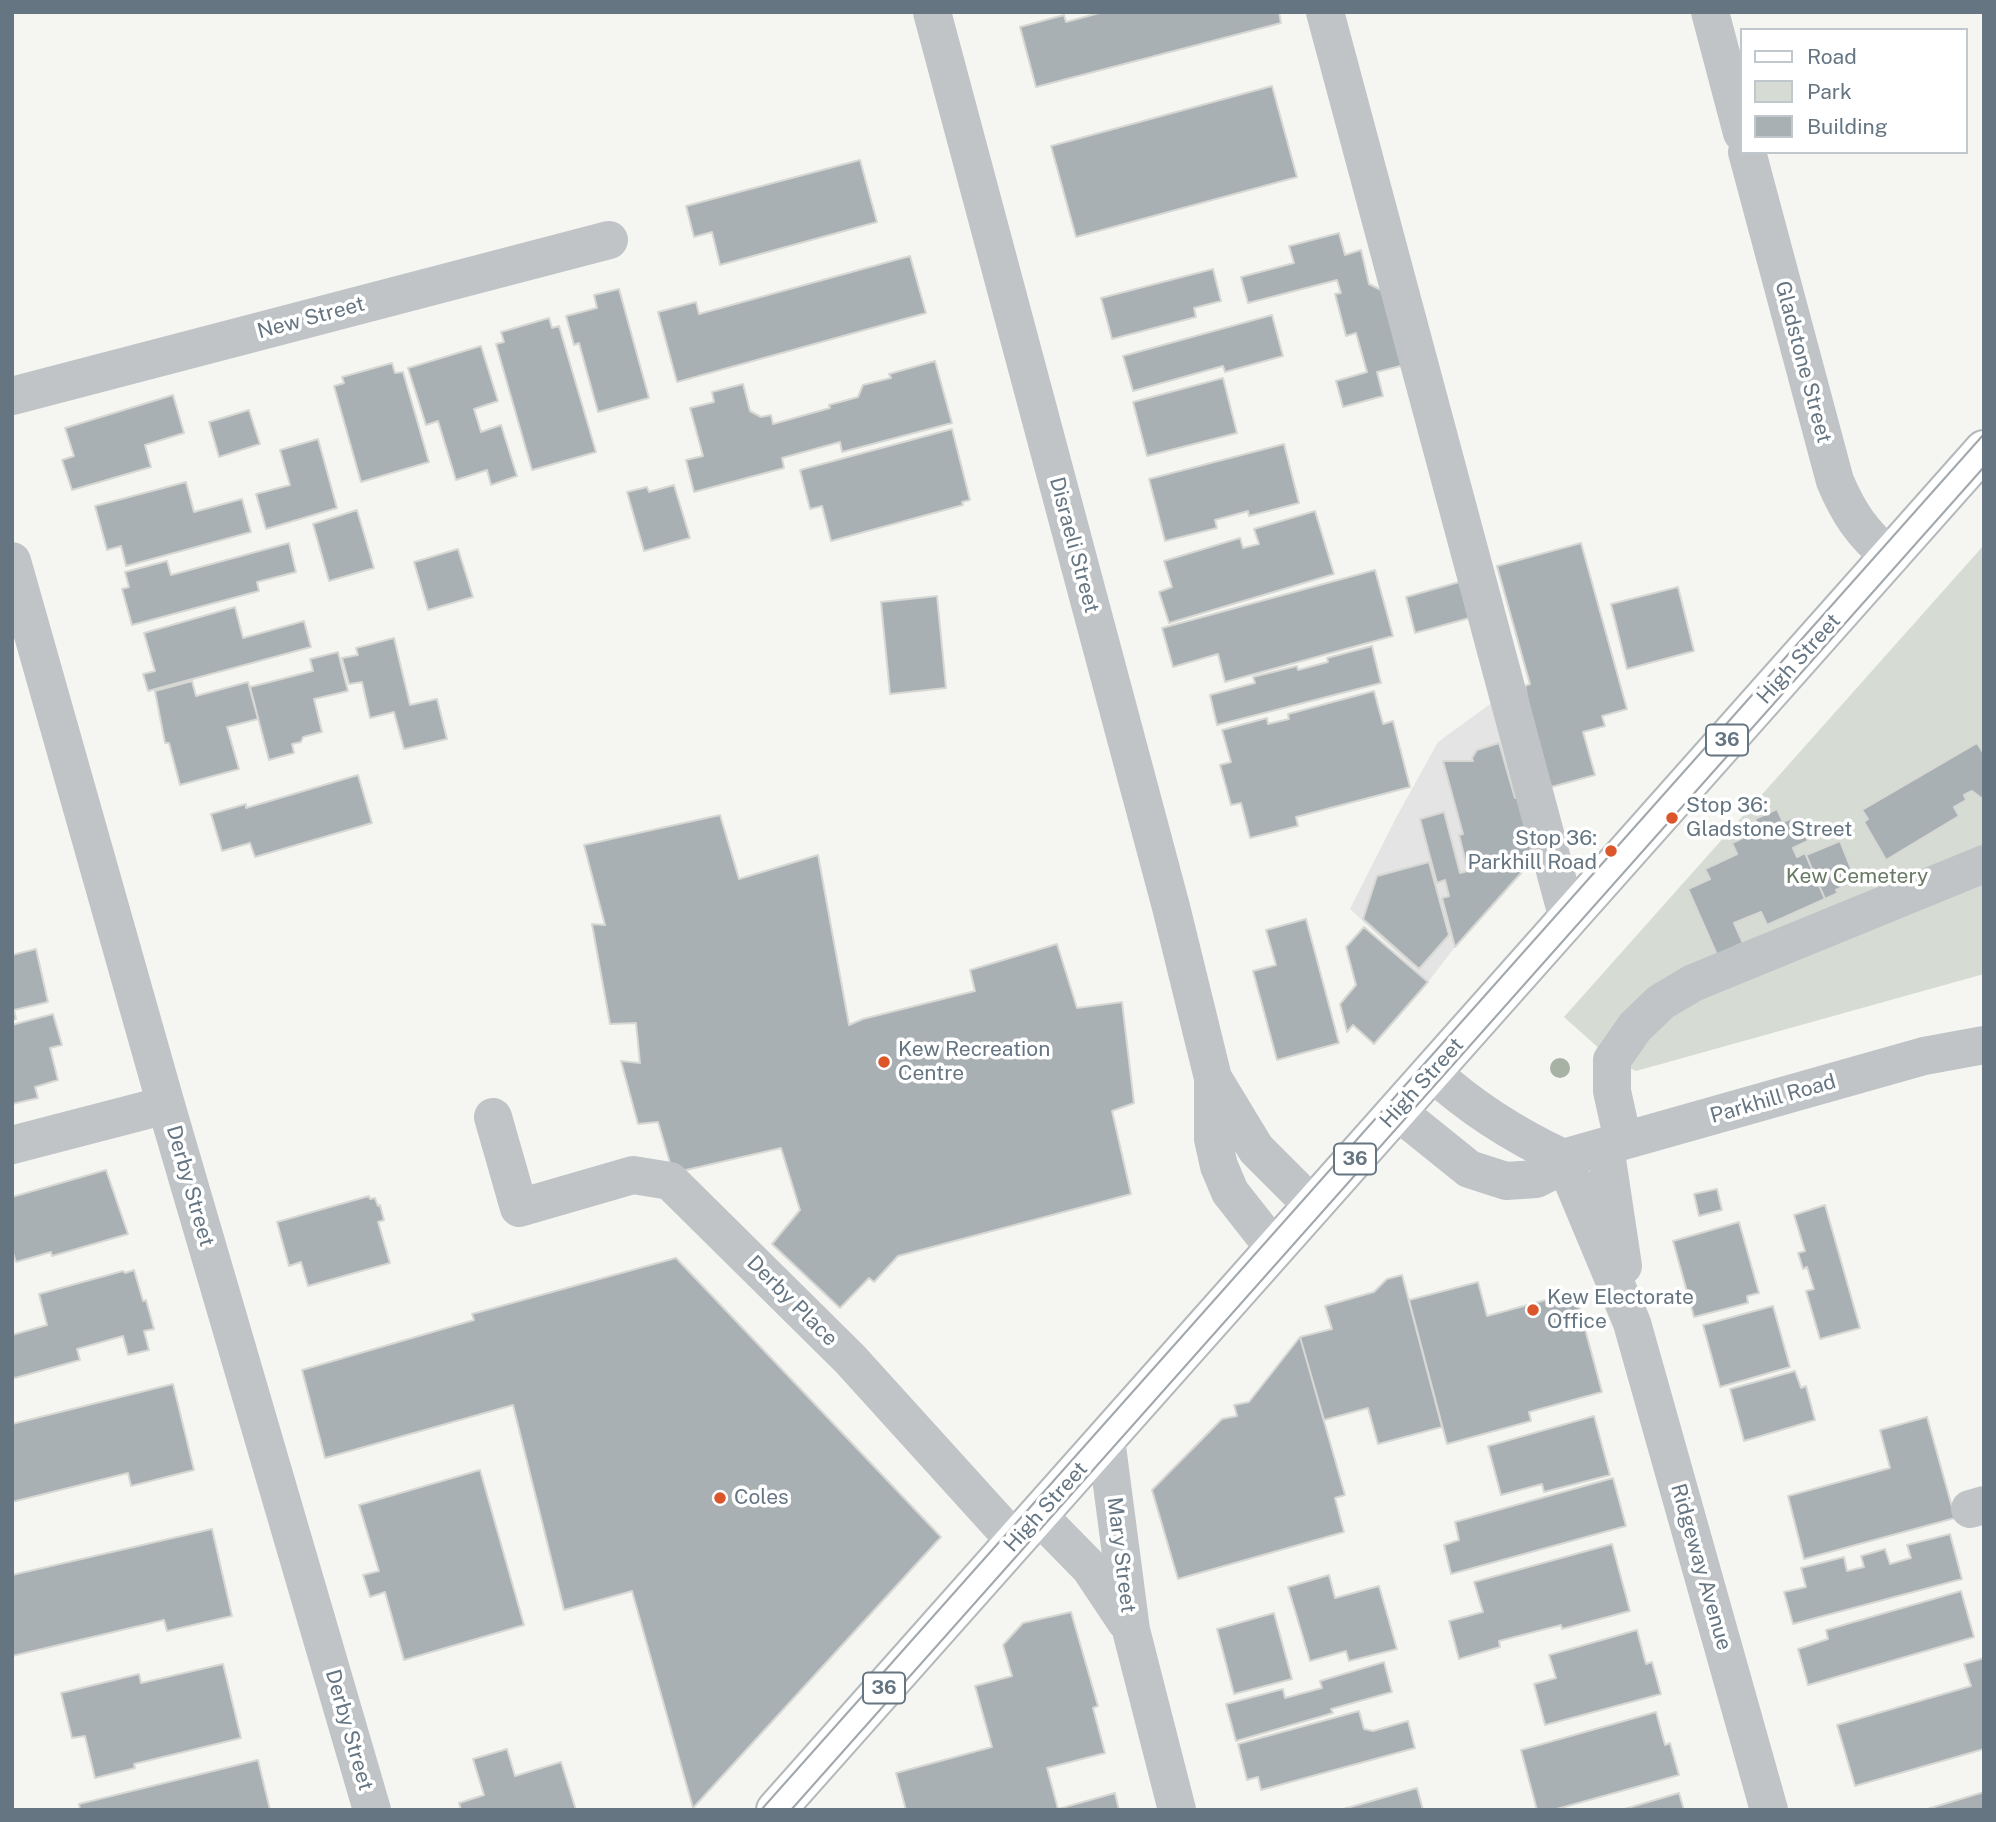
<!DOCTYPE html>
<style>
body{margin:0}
#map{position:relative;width:1996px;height:1822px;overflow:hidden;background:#f5f5f2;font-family:"Public Sans",sans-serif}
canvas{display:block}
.frame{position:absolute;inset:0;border:14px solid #657582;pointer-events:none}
.legend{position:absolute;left:1740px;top:28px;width:228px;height:126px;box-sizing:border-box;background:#fff;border:2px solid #c1c8cd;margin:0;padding:9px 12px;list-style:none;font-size:21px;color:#657582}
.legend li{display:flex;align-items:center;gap:14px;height:35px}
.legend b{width:35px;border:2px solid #c1c8cd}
</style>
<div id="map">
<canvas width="1996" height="1822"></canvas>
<div class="frame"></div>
<ul class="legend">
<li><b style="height:9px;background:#fff"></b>Road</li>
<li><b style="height:19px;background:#d6dcd3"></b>Park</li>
<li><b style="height:19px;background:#a8b0b4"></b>Building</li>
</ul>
</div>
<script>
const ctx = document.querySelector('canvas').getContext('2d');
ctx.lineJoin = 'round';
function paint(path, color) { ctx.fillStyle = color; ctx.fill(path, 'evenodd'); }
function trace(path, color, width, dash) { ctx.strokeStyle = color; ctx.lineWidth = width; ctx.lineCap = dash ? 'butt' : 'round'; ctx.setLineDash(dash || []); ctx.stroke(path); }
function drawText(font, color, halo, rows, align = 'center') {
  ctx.font = font + ' "Public Sans",sans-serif'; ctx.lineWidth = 7; ctx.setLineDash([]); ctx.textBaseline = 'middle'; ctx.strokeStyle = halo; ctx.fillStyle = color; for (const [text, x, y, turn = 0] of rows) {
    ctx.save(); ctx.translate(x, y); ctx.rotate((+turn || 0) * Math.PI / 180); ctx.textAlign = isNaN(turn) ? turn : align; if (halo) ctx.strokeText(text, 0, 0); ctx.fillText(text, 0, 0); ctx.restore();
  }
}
paint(new Path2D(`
 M1515,686L1538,854L1455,947L1428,982L1350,909L1397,816L1438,742Z`), '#e3e4e3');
paint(new Path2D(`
 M1984,545V974L1636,1071L1612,1060L1564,1017Z`), '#d6dcd3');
const building = new Path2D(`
 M1103,12H1279L1281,23L1036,87L1020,27L1064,15L1066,22Z
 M1272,86L1297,177L1076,237L1051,146Z
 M860,160L877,222L720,265L712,232L694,237L686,206Z
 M1339,233L1345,255L1361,250L1369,284L1389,294L1408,364L1377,372L1383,396L1343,407L1336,381L1367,372L1356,333L1346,336L1335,294L1341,293L1337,280L1248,303L1241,277L1294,263L1289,246Z
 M910,256L926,313L677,382L658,312L696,302L699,314Z
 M1213,269L1221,301L1194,308L1196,317L1112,339L1101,298Z
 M619,289L649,398L598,412L579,343L574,345L566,316L597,308L594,295Z
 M1272,315L1283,356L1225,372L1223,366L1133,391L1123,356Z
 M549,318L552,328L559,326L596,452L532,470L496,344L504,342L501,332Z
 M481,346L498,401L474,409L481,432L501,425L517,476L491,485L487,470L456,480L438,421L426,425L408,368Z
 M935,361L952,423L842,452L840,442L782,458L784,468L694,492L686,460L703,456L690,408L714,402L712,392L743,384L750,411L761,417L771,415L773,424L830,408L829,405L858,397L863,385L891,378L889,374Z
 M392,363L395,373L403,372L429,462L361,482L334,386L344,383L342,377Z
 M1223,378L1237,433L1147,456L1133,402Z
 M173,395L184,433L145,445L151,467L72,490L62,460L74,456L65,428Z
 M249,410L260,444L219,457L209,422Z
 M952,429L970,500L962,502L963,505L831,541L822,506L810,509L800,470Z
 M318,439L337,508L266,529L256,494L290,485L280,450Z
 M1284,444L1299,503L1249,516L1248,511L1215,520L1217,528L1165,541L1149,479Z
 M186,482L194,512L242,499L251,532L126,566L121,546L107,550L95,506Z
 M674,485L690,538L644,551L627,492L647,487L649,492Z
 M357,510L374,568L329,581L313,524Z
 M1315,511L1334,574L1169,623L1159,592L1172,587L1164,561L1240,538L1243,548L1259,544L1254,529Z
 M289,543L296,572L257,582L259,591L132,625L122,589L129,587L125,572L167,561L171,575Z
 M1581,543L1627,709L1602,716L1605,726L1583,732L1595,775L1544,789L1525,686L1530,684L1497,566Z
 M458,549L473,597L428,610L414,562Z
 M1375,570L1393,636L1225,682L1218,654L1173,667L1162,628Z
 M1463,581L1473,617L1415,633L1406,597Z
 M1678,587L1694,651L1627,669L1611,604Z
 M937,596L946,688L890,694L881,602Z
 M235,607L243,638L304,621L311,647L148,691L143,674L155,671L144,633Z
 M394,638L410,705L437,699L447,739L404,749L394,712L370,718L362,682L349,684L342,658L358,655L356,648Z
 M1372,646L1381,683L1217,725L1210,695L1255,683L1253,677L1297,666L1298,670L1328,662L1327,658Z
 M338,652L348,691L314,699L322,732L303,737L301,742L292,744L294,753L269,760L250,687L313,671L310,659Z
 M192,681L196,696L248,682L258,719L227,727L239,769L180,785L169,743H165L155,691Z
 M1374,691L1383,724L1393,721L1410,787L1296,817L1298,826L1250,838L1241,803L1231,805L1220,765L1231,762L1222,730L1267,718L1268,724L1289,719L1288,714Z
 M1499,743L1515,798L1523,796L1538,854L1455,947L1442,898L1449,896L1445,880L1437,883L1420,819L1444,812L1460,873L1468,871L1459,835L1463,834L1443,761H1473L1472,758L1477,750Z
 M1977,743L1984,754V800L1972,791L1964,795L1966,800L1954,807L1959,816L1886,860L1864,822L1868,819L1862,810Z
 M358,775L372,823L255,857L250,843L222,851L211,814L246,804V808Z
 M1777,809L1783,822L1797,816L1808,841L1793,848L1797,857L1805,853L1825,899L1767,925L1761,912L1734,923L1743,943L1717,955L1688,889L1710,879L1705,869L1737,854L1732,843L1760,830L1755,819Z
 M720,815L739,879L818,855L849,1025L863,1019L975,991L970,970L1057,944L1077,1008L1122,1002L1134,1103L1112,1111L1131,1194L898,1256L874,1282L869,1278L840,1308L772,1244L800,1210L781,1148L673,1173L658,1122L638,1124L621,1061L640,1063L636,1023L610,1024L592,924L605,925L584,845Z
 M1840,841L1856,881L1836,890L1838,893L1825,899L1806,855Z
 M1429,862L1449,935L1419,969L1363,919L1377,876Z
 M1306,919L1339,1043L1277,1060L1253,971L1276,965L1266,930Z
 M1364,927L1428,982L1374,1044L1353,1025L1347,1032L1340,1004L1356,985L1346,947Z
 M36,949L48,1002L14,1010L16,1019L12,1020V955Z
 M53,1014L62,1045L50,1048L58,1080L35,1087L38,1098L12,1104V1025Z
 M106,1170L128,1234L52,1256L51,1252L16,1262L12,1250V1197Z
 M1717,1189L1722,1210L1699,1216L1694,1194Z
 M369,1196L370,1199L375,1198L378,1206L380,1205L384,1220L378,1222L390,1263L308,1286L301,1262L289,1266L277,1222Z
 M1825,1205L1860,1328L1820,1339L1806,1291L1814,1289L1807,1267L1803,1269L1798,1253L1805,1251L1794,1215Z
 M1739,1222L1759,1293L1747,1296L1748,1303L1694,1317L1673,1241Z
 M676,1258L941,1537L693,1808L632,1591L564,1610L513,1405L325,1458L302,1370L474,1320L472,1314Z
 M134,1270L143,1301L146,1300L154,1329L144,1331L149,1350L128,1355L123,1336L77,1349L80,1360L15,1378L12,1377V1335L47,1325L39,1294L123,1271L125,1273Z
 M1402,1275L1442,1427L1378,1444L1368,1408L1324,1420L1300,1337L1332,1329L1325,1306L1374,1292L1387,1279Z
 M1478,1282L1487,1316L1575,1292L1602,1392L1529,1412L1531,1421L1447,1444L1409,1300Z
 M1773,1306L1790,1367L1720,1387L1703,1325Z
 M1300,1337L1345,1495L1335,1498L1344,1532L1178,1579L1152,1490L1222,1419L1237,1416L1234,1405L1249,1402Z
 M1795,1371L1801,1388L1806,1386L1815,1420L1744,1441L1730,1389Z
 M173,1384L194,1470L131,1486L128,1473L12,1502V1424Z
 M1594,1416L1610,1475L1544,1492L1542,1484L1501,1495L1488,1446Z
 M1927,1417L1955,1518L1804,1559L1788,1496L1890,1468L1880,1430Z
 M480,1470L524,1625L404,1660L385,1592L370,1597L363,1575L379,1571L359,1505Z
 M1613,1478L1626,1526L1451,1574L1444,1545L1459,1540L1455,1522Z
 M212,1529L232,1616L167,1631L164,1620L12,1656V1575Z
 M1950,1534L1962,1579L1793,1624L1784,1592L1806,1587L1801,1568L1844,1557L1847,1571L1864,1567L1861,1556L1885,1549L1890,1564L1911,1558L1907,1545Z
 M1612,1544L1630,1611L1562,1629L1561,1625L1499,1641L1500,1647L1459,1659L1449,1621L1483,1612L1474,1582Z
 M1329,1575L1335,1598L1379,1586L1397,1649L1349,1661L1346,1651L1310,1661L1288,1587Z
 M1961,1591L1974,1637L1808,1685L1798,1649L1828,1639L1826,1630Z
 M1071,1612L1098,1706L1093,1708L1105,1753L1047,1768L1058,1809L1115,1793L1119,1810H906L896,1773L992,1747L975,1686L1012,1676L1003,1645L1023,1623Z
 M1274,1613L1292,1679L1234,1694L1217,1629Z
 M1637,1630L1646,1664L1652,1662L1661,1694L1545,1725L1534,1684L1556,1678L1549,1655Z
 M1984,1658V1749L1855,1786L1837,1725L1971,1686L1964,1664Z
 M1384,1662L1392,1692L1331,1709L1333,1713L1236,1741L1226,1704L1283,1689L1285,1698L1322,1688L1320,1681Z
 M223,1664L241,1738L134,1764L135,1768L95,1778L85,1736L72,1738L61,1693L139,1674L141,1683Z
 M1359,1711L1364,1729L1373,1731L1408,1721L1415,1748L1261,1790L1258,1777L1247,1780L1238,1744Z
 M1656,1712L1665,1745L1670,1743L1679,1775L1553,1810H1537L1521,1750Z
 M507,1749L515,1776L561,1762L576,1810H461L459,1803L484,1795L473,1759Z
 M258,1760L270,1810H80L79,1804Z
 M1417,1788L1423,1810H1340Z
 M1984,1792V1810H1924Z
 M1679,1793L1684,1810H1621Z`);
paint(building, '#a8b0b4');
trace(building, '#d7d7d4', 2);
const major = new Path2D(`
 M776,1810L1984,450`);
trace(major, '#b3b8bb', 42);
trace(new Path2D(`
 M932,12L1171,907L1213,1078V1139L1219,1166L1230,1192L1274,1248
 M1325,12L1565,908V923
 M1710,12L1742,133
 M1747,152L1835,481C1849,514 1862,533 1890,557
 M12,396L609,240
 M12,561L166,1105L372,1810
 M1432,1072C1470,1107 1516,1136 1563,1158
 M1213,1078L1256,1149L1313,1206
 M1397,1111L1469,1169L1506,1181L1536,1179L1552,1171L1563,1158L1924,1056L1984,1045
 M493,1117L519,1208L633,1175L670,1181L850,1359L1015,1541
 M1623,1141L1612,1091V1060L1635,1027L1661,1002L1693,983L1984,864
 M12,1145L166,1105
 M1605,1146L1623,1266
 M1563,1158L1632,1323L1769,1810
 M1106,1439L1131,1630L1177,1810
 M1970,1509L1984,1505
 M1038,1515L1090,1568L1126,1622`), '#c0c4c7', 38);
trace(major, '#fff', 38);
trace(new Path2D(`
 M761,1810L1984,434
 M791,1810L1984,467`), '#a1a7ac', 2);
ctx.fillStyle = '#a7b1a4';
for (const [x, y] of [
 [1560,1068]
]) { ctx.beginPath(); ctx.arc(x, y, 10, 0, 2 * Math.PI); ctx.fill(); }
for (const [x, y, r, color] of [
 [1672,818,7,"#dc562b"],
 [1611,851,7,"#dc562b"],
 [884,1062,7,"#dc562b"],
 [1533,1310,7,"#dc562b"],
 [720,1498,7,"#dc562b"]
]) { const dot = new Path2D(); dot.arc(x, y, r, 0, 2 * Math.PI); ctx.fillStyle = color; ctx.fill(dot); trace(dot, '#fff', 2.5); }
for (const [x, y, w] of [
 [1727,740,42],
 [1355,1159,42],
 [884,1688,42]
]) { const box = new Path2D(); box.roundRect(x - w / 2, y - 15.5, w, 31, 5); ctx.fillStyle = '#fff'; ctx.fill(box); trace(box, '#657582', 2); }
drawText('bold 19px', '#657582', null, [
 ["36",1727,740],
 ["36",1355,1159],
 ["36",884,1688]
]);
drawText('21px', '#657582', '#fff', [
 ["New Street",311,318,-15],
 ["Gladstone Street",1803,362,75],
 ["Disraeli Street",1074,545,75],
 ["High Street",1799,659,-48],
 ["High Street",1422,1083,-48],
 ["Parkhill Road",1773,1099,-16],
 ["Derby Street",190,1186,74],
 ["Derby Place",792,1301,45],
 ["High Street",1046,1507,-48],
 ["Mary Street",1121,1555,83],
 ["Ridgeway Avenue",1701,1567,74],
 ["Derby Street",349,1730,74]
]);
drawText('21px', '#657582', '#fff', [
 ["Stop 36:",1686,806],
 ["Gladstone Street",1686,830],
 ["Stop 36:",1597,839,"right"],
 ["Parkhill Road",1597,863,"right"],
 ["Kew Recreation",898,1050],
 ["Centre",898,1074],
 ["Kew Electorate",1547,1298],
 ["Office",1547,1322],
 ["Coles",734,1498]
], 'left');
drawText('21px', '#687964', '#fff', [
 ["Kew Cemetery",1857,877]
]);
</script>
